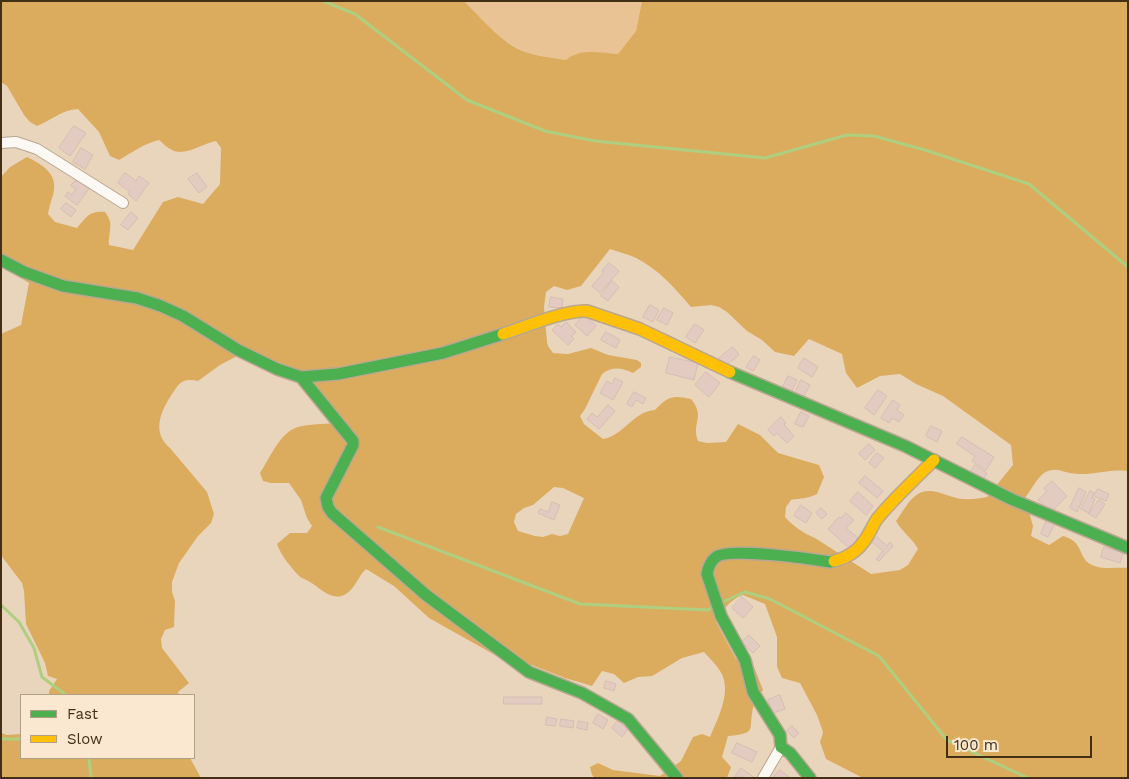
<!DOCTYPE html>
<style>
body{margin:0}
#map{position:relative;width:1129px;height:779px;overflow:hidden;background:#e9d5bc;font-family:"Work Sans",sans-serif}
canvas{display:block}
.frame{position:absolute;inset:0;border:2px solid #422f16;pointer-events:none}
.legend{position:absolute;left:20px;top:694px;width:175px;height:65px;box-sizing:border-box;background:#fbe8d1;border:1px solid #b19e86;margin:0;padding:6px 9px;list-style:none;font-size:15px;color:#422f16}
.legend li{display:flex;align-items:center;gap:10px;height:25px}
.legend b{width:25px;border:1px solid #b19e86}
.scale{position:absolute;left:946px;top:736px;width:146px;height:22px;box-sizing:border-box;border:2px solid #422f16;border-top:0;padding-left:6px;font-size:15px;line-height:18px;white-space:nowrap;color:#422f16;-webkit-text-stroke:4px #fbe8d1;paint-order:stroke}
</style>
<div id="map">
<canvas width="1129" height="779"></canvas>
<div class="frame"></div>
<ul class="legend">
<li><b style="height:6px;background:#4caf50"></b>Fast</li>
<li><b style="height:6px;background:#ffc107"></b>Slow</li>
</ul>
<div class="scale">100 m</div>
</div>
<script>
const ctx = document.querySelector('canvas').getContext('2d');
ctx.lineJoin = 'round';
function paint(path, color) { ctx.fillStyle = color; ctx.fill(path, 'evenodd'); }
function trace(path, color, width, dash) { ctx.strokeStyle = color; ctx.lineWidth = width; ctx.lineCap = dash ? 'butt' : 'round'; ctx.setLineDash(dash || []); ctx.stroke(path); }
paint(new Path2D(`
 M464,1H642L636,31L618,54C601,53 580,49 566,60C549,57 531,56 517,48C497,37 480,17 464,1Z`), '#e9c393');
paint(new Path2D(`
 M1,1H464C480,17 497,37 516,48C531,56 549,57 566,60C580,48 601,53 618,54L636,31L642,1H1128V471C1109,468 1089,477 1070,473C1060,471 1054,467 1044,473C1037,478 1031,490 1025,498L1033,526L1031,536L1049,545L1063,536C1085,542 1077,558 1092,565C1102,570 1117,567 1128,568V778H863L826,759L820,742L823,733L822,729L817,715L800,683L782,678L777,667V637L765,604L743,595C729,600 723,610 716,622L736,659L752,662L763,690C759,695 754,702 753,708C748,731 758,733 728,736L722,757L731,767L727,778H595L592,775L590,767L598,763L613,770L660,776L681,761L693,737L702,734L710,737C717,720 730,696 723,677C720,668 711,660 704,652L682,658L652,676L638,677L624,683L614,674L602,671L592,686L565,678L532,665L502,659L429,618L394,586L366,569C358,576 355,590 344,595C331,601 320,588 310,582C306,579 302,579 299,576C291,567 281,556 277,544L290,533H307L312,526L307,518L301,500L289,483H271L263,481L260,473C270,458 280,432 298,427C309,424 323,424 335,423L311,384L239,355L220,365L198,381C193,380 187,379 182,382C178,384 175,390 172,394C161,411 151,432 170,448L207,492L214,514L211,523L198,536L179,563L172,582V592L175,601L174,627L165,630L161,639L162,648L189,683L178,692L179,695H49V691L57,679L48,676L45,663L26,624L24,591L22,583L3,558L1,553V334L21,325L29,283L1,266V177L10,167L27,157C43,165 59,174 53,195C51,202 49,207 48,214L55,222L77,228C86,217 90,210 105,212C115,225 108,231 109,245L133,250L163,202L178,197L203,204L220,184L221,148L216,141C203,143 185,157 172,150C167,148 163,143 159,140C145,143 131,153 119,160L110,156L99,132L78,109C61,110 52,120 37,126L30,122L24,115L7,86L1,82ZM610,249C618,252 628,254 636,258C658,269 675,288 691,307L711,305L719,307L727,312L747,331L762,340L775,352L794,356L809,339L842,354L846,373L857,388L880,376L900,374L916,384L943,396L1011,445L1013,465L987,497C980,498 971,500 964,499C950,499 932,485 918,494C908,500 903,512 896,521C902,532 912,538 918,549L908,565L900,570L871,574L815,538C803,533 793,526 785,517L786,507L791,500C800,498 808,499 817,494L824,477L819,465L778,453L760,435L738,424L726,442L707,443L698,441C691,423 706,417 691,399C673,395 668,396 655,410C634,411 623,436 603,439L584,424L580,416L585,409L602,374C612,366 622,368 633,373L641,367V363L637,360L608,355L591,348L568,354L553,353L548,346L547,342L544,307L546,292L554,286L567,290L581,286ZM554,487L563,488L584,498L568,534L560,536L552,534L543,537L535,536L518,531L514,522L516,514L524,508L533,505Z
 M1,733L7,735L21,734V758H190L201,778H1Z`), '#dcac5e');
trace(new Path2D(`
 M323,1L355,14L467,100L545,131L595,141L765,158L847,135L874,136L925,150L1029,184L1128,267
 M378,527L580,604L708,610L713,607
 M720,603L745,592L770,599L879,656L947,740L1028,778
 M1,605L19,622L34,648L42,677L66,695
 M1,739H21
 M89,758L91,778`), '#aece80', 3);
const building = new Path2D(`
 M74,126L86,133L70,156L59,148Z
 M81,148L93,155L85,169L73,162Z
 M125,173L136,181L139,176L149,183L136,201L128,194L130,192L118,183Z
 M197,173L207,187L199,193L188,179Z
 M78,177L91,186L77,205L65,196L68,192L72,195L76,189L71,186Z
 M66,203L76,210L71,217L61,209Z
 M131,212L138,218L128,230L121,225Z
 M609,263L619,271L600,293L592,286L604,272L602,271Z
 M612,281L619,287L608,301L601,296Z
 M551,297L563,299L562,308L549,307Z
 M650,305L659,310L653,322L643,317Z
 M664,308L673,313L667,325L657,320Z
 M584,315L596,326L587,336L575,325Z
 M566,322L576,332L571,336L574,339L568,345L552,330L558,324L561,327Z
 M695,324L704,330L695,343L686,337Z
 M606,332L620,340L616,348L601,340Z
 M733,347L739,355L724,367L718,359Z
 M754,356L760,360L753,371L746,367Z
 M670,357L698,363L694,380L666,373Z
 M804,358L818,367L812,377L798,368Z
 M706,372L720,383L709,397L695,385Z
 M788,376L797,380L792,391L783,387Z
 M615,378L623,382L613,400L600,393L607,381L612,384Z
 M801,380L810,385L803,397L795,393Z
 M878,390L887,396L874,415L865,408Z
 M634,392L646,398L643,404L636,400L632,407L627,404Z
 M893,400L900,405L897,410L904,415L899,422L892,418L889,423L881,418Z
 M608,405L615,411L599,429L587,419L592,413L597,417Z
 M801,412L809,416L803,427L795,424Z
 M781,417L786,423L784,425L794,436L787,443L777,433L774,436L768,430Z
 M931,426L942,431L937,442L926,436Z
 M962,437L994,457L986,470L972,461L975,456L957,444Z
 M869,444L875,450L865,460L859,454Z
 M877,453L884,458L875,468L869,463Z
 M975,465L987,473L983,480L971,472Z
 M865,476L883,491L877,498L859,483Z
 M1052,481L1067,496L1051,512L1038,500L1047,491L1044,489Z
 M1079,488L1086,492L1077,512L1070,508Z
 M1098,489L1109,494L1106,501L1094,496Z
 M1090,491L1094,493L1092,498L1095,499L1089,513L1081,509Z
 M858,492L873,506L866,515L850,501Z
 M1099,500L1105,504L1096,518L1089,514Z
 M552,502L560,505L554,520L538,513L540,509L548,512Z
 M801,505L812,513L806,523L794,516Z
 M821,508L827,514L822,519L816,513Z
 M846,513L854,520L846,528L858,538L849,548L828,529L839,517L841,518Z
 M1047,520L1055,524L1048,537L1041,534Z
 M877,537L887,546L890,542L893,546L879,561L876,559L883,551L872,542Z
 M1104,547L1123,553L1120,563L1101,557Z
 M742,597L753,607L743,618L732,608Z
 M749,635L760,646L753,653L742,642Z
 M606,681L616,684L614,691L604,688Z
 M780,695L785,709L773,713L768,700Z
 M504,697H542V704H504Z
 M598,714L608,720L603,729L593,723Z
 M547,717L557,719L555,726L546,725Z
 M561,719L574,721L573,728L560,726Z
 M579,721L588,723L587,730L577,728Z
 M618,721L628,729L622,737L612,728Z
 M792,726L799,733L794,738L787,731Z
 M737,743L757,752L752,762L732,753Z
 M741,768L755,778L735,777Z
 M780,770L789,777V778L774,777Z`);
paint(building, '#e3cbc1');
trace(building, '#d4bdb3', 1);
const street = new Path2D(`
 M1,143L16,142L37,149L123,203
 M763,778L781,747`);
const fast = new Path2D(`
 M1,260L24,272L63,286L137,298L161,306L183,316L238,350L277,369L301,377L338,374L443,353L503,334
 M730,372L905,446L1011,499L1128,548
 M301,377L353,441V445L326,498L328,507L332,513L426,595L529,672L582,693L628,719L677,778
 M810,778L790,753L781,747L780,735L753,692L745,660L721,616L707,574C708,568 711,561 716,557C729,547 811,559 830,562L834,561`);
const slow = new Path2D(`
 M503,334C528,326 561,311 587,311L640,329L730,372
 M834,561C842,559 849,556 855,551C866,543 870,530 877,519C894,498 915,479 934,460`);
trace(street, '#b9a791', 12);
trace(fast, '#b9a791', 14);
trace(slow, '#b9a791', 14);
trace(street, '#fcf9f5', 10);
trace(fast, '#4caf50', 11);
trace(slow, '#ffc107', 11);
</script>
